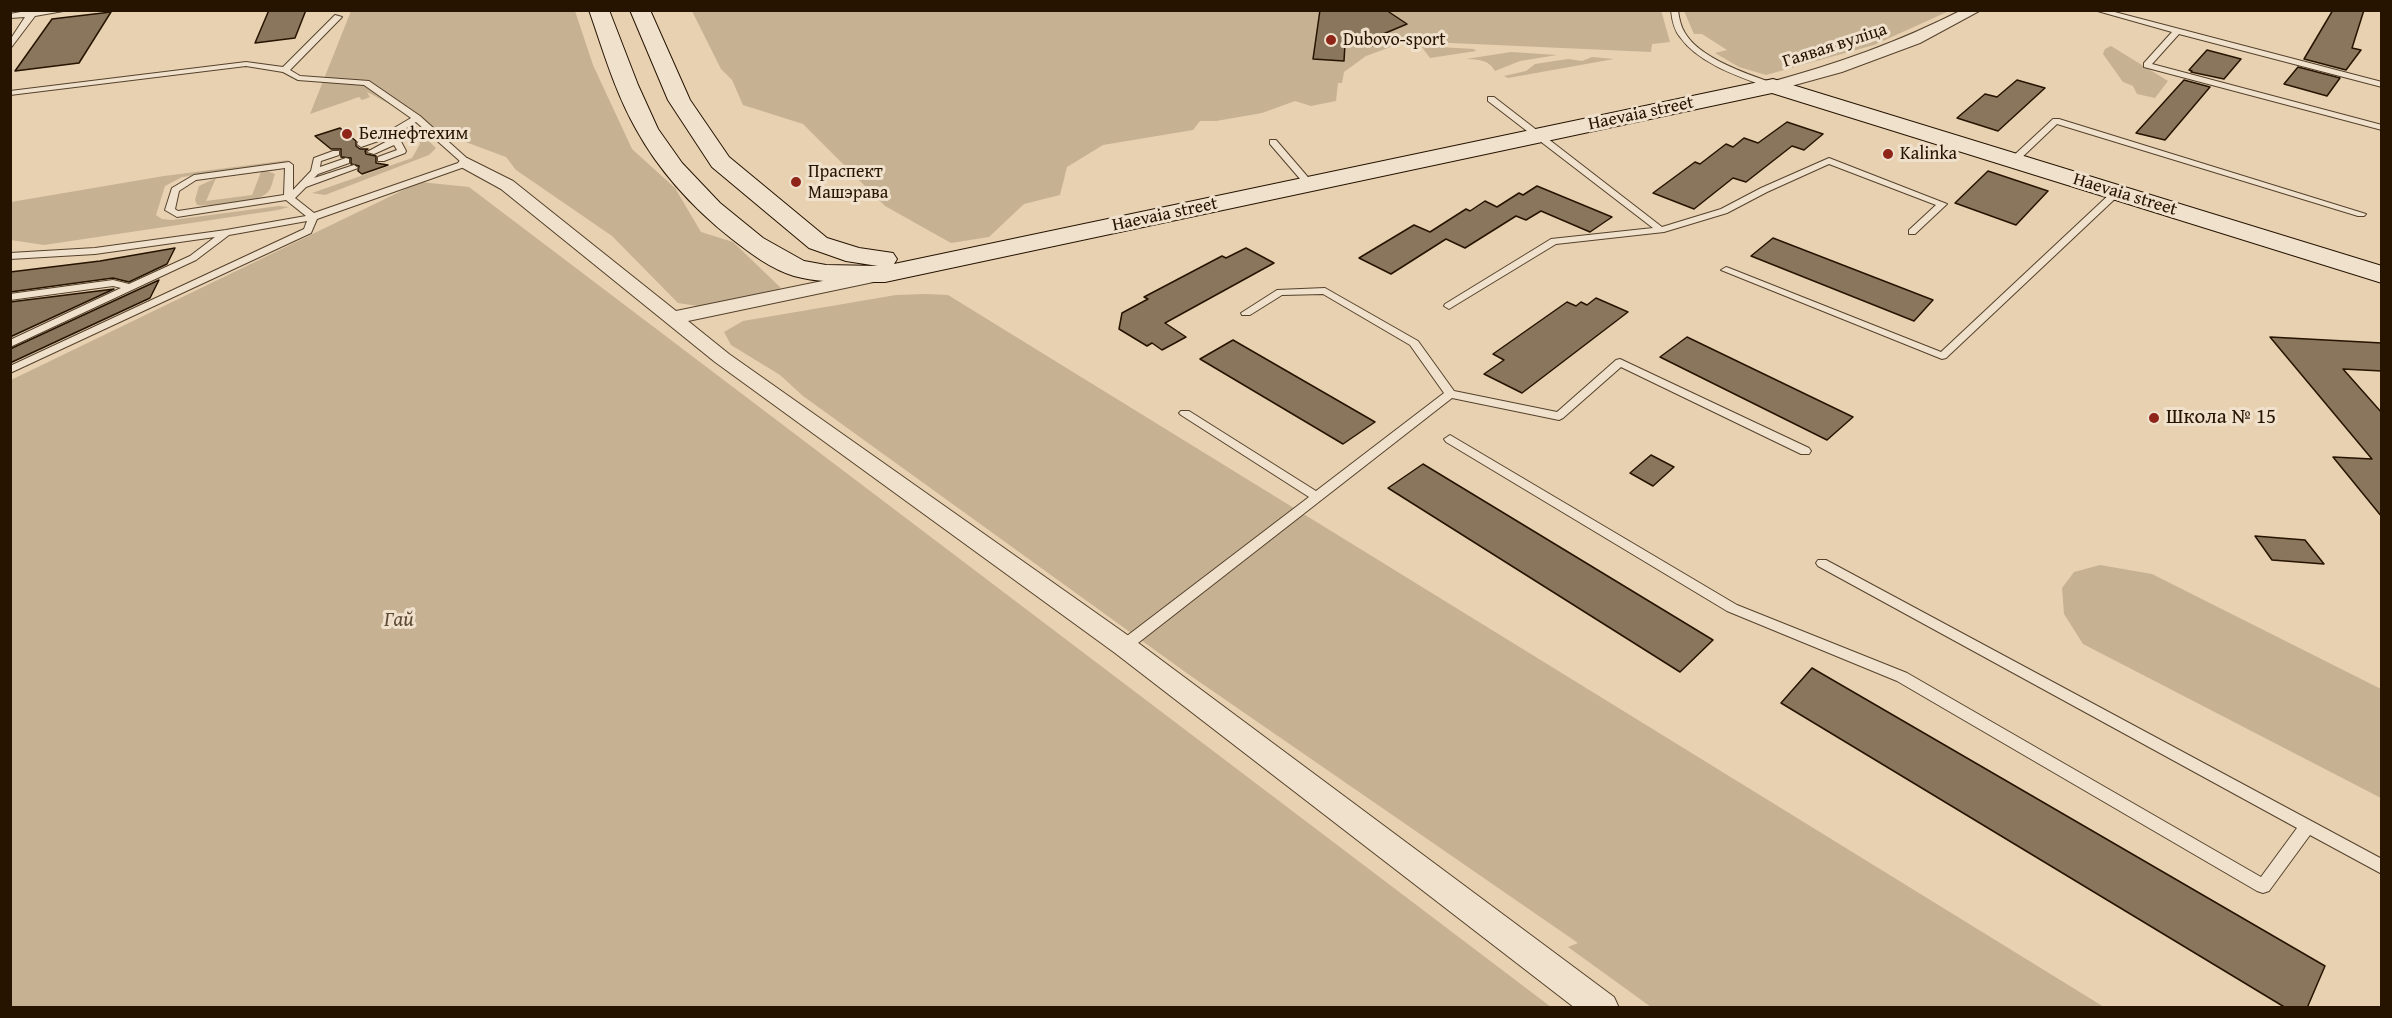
<!DOCTYPE html>
<meta charset="utf-8">
<style>
body{margin:0}
#map{position:relative;width:2392px;height:1018px;overflow:hidden;background:#e7d1b1;font-family:"Gentium Book Plus",serif}
canvas{display:block}
.frame{position:absolute;inset:0;border:12px solid #261300;pointer-events:none}
</style>
<div id="map">
<canvas width="2392" height="1018"></canvas>
<div class="frame"></div>
</div>
<script>
const ctx = document.querySelector('canvas').getContext('2d');
ctx.lineJoin = 'round';
function paint(path, color) { ctx.fillStyle = color; ctx.fill(path, 'evenodd'); }
function trace(path, color, width, dash) { ctx.strokeStyle = color; ctx.lineWidth = width; ctx.lineCap = dash ? 'butt' : 'round'; ctx.setLineDash(dash || []); ctx.stroke(path); }
function drawText(font, color, halo, rows, align = 'center') {
  ctx.font = font + ' "Gentium Book Plus",serif'; ctx.lineWidth = 6; ctx.setLineDash([]); ctx.textBaseline = 'middle'; ctx.strokeStyle = halo; ctx.fillStyle = color; for (const [text, x, y, turn = 0] of rows) {
    ctx.save(); ctx.translate(x, y); ctx.rotate((+turn || 0) * Math.PI / 180); ctx.textAlign = isNaN(turn) ? turn : align; if (halo) ctx.strokeText(text, 0, 0); ctx.fillText(text, 0, 0); ctx.restore();
  }
}
paint(new Path2D(`
 M1661,10L1670,42L1652,44L1651,52L1407,41L1366,56L1344,72L1342,83H1338L1336,101L1311,106L1295,101L1262,113L1216,121H1200L1193,130L1103,145L1067,167L1060,195L1024,204L989,237L951,243L885,206L803,124L743,105L732,80L721,69L692,11Z
 M351,11H575L593,65L632,149L675,188L701,232L733,242L781,288L730,311L678,303L612,236L516,170L506,157L452,137L367,92L370,97L362,100L359,97L310,114Z
 M1684,11H1949L1874,45L1766,75L1739,67L1715,53L1727,50L1702,34H1694Z
 M1421,46L1474,49L1476,51L1430,58Z
 M2111,46L2168,81L2155,98L2137,94L2133,86L2123,82L2103,54L2105,49Z
 M1511,52L1557,55L1520,61L1495,71C1488,59 1479,60 1466,59Z
 M1592,57L1614,59L1508,78L1504,76L1526,71L1535,64L1568,59L1582,61Z
 M424,136L436,148L429,155L325,195L312,193L412,158L420,144L418,138Z
 M289,160L281,164L182,177L165,186L156,215L162,219L172,220L279,206L289,207L278,210L44,245L11,240V202L164,176Z
 M267,171L275,174C273,179 272,188 268,192C256,204 214,207 197,205L195,200L199,186L216,178L206,201L252,195L261,172Z
 M420,182L469,187L1551,1007L11,1008V380Z
 M926,294L948,295L2104,1007H1651L1568,947L1578,943L1188,674L803,396L780,375L731,345L724,332L743,321L896,295Z
 M2100,565L2152,574L2381,689V798L2083,644L2064,614L2062,588L2074,572Z`), '#c6b193');
const building = new Path2D(`
 M269,10H306L295,38L255,43Z
 M1320,10H1386L1407,24L1376,37V46L1345,44L1344,61L1313,59Z
 M2333,10H2364L2352,48L2361,50L2346,70L2304,59Z
 M111,12L79,63L15,71L52,19Z
 M2207,50L2241,59L2224,79L2191,72L2192,71L2189,70Z
 M2298,67L2340,78L2327,96L2284,84Z
 M2017,80L2045,88L1998,131L1957,118L1985,94L1997,97Z
 M2184,80L2210,87L2165,140L2136,133Z
 M1787,122L1823,134L1804,150L1792,146L1746,182L1733,178L1694,209L1653,193L1695,162L1700,164L1726,144L1733,147L1744,138L1758,143Z
 M340,128L356,141V146L360,149H368L365,151L366,154L376,156V163L388,165L362,174L358,171L359,166L351,164V158L341,157V149H331L315,136Z
 M1988,171L2048,191L2016,225L1955,203Z
 M1537,186L1612,217L1590,232L1541,211L1526,220L1516,216L1465,248L1446,239L1391,274L1359,258L1414,225L1430,232L1466,209L1470,211L1485,201L1497,207L1519,193L1523,195Z
 M1773,238L1933,300L1914,321L1751,256Z
 M175,248L167,264L129,282L113,278L10,292V272L100,261Z
 M1246,248L1274,263L1165,323L1186,337L1162,350L1152,343L1147,346L1119,329L1122,313L1148,299L1144,297L1222,256L1226,258Z
 M159,280L150,298L10,363V349Z
 M114,289L10,337V302Z
 M1596,298L1628,312L1522,393L1484,374L1504,360L1493,354L1567,302L1576,306L1581,302L1587,305Z
 M1687,337L1853,417L1827,440L1660,357Z
 M2270,337L2382,343V371L2343,369L2382,413V517L2333,457L2372,459Z
 M1233,340L1375,422L1343,444L1200,359Z
 M1651,455L1674,467L1653,486L1630,473Z
 M1423,464L1713,640L1680,672L1388,488Z
 M2255,536L2305,540L2324,564L2272,560Z
 M1812,668L2325,966L2307,1008H2286L1781,703Z`);
paint(building, '#8a765c');
trace(building, '#261300', 1.5);
const lane = new Path2D(`
 M31,10H69L35,16L10,49V40L25,17L10,18V14Z
 M1671,10H1678C1679,18 1681,27 1685,33C1699,58 1749,75 1776,84V88H1770C1740,77 1699,64 1680,37C1674,30 1672,20 1671,10Z
 M2094,10H2107L2382,82V87L2179,34L2152,64L2382,125V130L2144,67V63L2172,32Z
 M335,15L342,17L290,70L300,76L369,81L420,116L470,161V165L317,219L311,233L10,373V366L304,229L307,221L229,235L196,260L10,347V340L121,288L113,286L10,300V294L113,280L129,284L190,256L215,237L95,254L10,259V253L95,248L226,230L306,216L286,200L177,217L165,210L172,188L194,175L289,162L293,165V190L311,171L314,158L333,151H339V155L321,161L320,167L346,158L349,159V163L318,174L314,178L354,165L358,168L306,187L295,198L314,213L461,162L416,122L397,134L406,151L405,153L384,161H378V157L397,150L394,145L374,154L367,152L391,139L390,137L361,147L357,144L358,142L389,131L411,118L364,85L298,80L283,72L246,66L10,95V91L246,62L283,67ZM285,168L284,195L178,211L175,209L179,191L196,180Z
 M1488,97H1494L1662,227L1721,209L1761,188L1829,158L1947,204L1915,234H1909V230L1936,205L1829,164L1767,192L1727,213L1664,232L1556,244L1449,309L1444,306L1445,304L1551,239L1653,228L1488,101Z
 M2053,119H2059L2366,214L2364,216H2358L2057,124L2016,163H2010V159Z
 M1270,140H1276L1313,183V187H1307L1270,144Z
 M2116,190L2120,193L2119,195L1946,358L1942,359L1721,270L1726,267L1729,268L1941,352L2113,191Z
 M1325,288L1418,341L1454,391L1557,412L1616,360L1620,359L1809,448L1811,451L1809,454H1801L1621,367L1563,418L1559,420L1452,398L1129,650H1119L1117,646L1119,642L1309,497L1181,415L1179,413L1181,411H1189L1316,491L1444,393L1410,345L1323,294L1282,295L1250,315H1242L1241,313L1277,290Z
 M1450,435L1737,605L1907,673L2261,877L2297,828L1818,566L1816,563L1818,560H1826L2382,859V874L2310,835L2269,891L2263,893L2257,891L1897,681L1727,611L1446,442L1444,439Z`);
const street = new Path2D(`
 M1962,10H1981L1920,43L1842,72L1773,91L1765,86L1767,83C1837,64 1897,43 1962,10Z
 M467,158L513,181L676,311L876,270L883,272L886,276L883,280L688,321L729,354L1133,639L1614,997L1619,1008H1575L1115,653L715,362L501,189L461,167L458,163L461,159Z`);
const secondary = new Path2D(`
 M589,10H609L638,85L658,129L682,163L720,203L763,238L804,261L826,265L878,266L846,261L809,248L712,167L668,100L630,10H650L690,100L729,157L827,238L859,248L893,253L897,259L894,264L1773,79L2382,266V283L1772,93L885,282C855,282 824,284 794,276C771,269 750,253 732,239C694,209 659,171 636,129C615,92 603,50 589,10Z`);
trace(lane, '#56422c', 2);
trace(street, '#56422c', 2);
trace(secondary, '#261300', 2);
paint(lane, '#efe1cc');
paint(street, '#efe1cc');
paint(secondary, '#efe1cc');
for (const [x, y, r, color] of [
 [1331,40,6,"#8f2418"],
 [347,134,6,"#8f2418"],
 [1888,154,6,"#8f2418"],
 [796,182,6,"#8f2418"],
 [2154,418,6,"#8f2418"]
]) { const dot = new Path2D(); dot.arc(x, y, r, 0, 2 * Math.PI); ctx.fillStyle = color; ctx.fill(dot); trace(dot, '#efe1cc', 2); }
drawText('18px', '#261300', '#efe1cc', [
 ["Dubovo-sport",1343,40],
 ["Белнефтехим",359,134],
 ["Kalinka",1900,154],
 ["Праспект",808,172],
 ["Машэрава",808,193]
], 'left');
drawText('18px', '#261300', '#efe1cc', [
 ["Гаявая вуліца",1835,46,-18],
 ["Haevaia street",1641,114,-12],
 ["Haevaia street",2125,195,17],
 ["Haevaia street",1165,215,-12]
]);
drawText('21px', '#261300', '#efe1cc', [
 ["Школа № 15",2166,418]
], 'left');
drawText('italic 21px', '#5e4a33', '#efe1cc', [
 ["Гай",399,621]
]);
</script>
